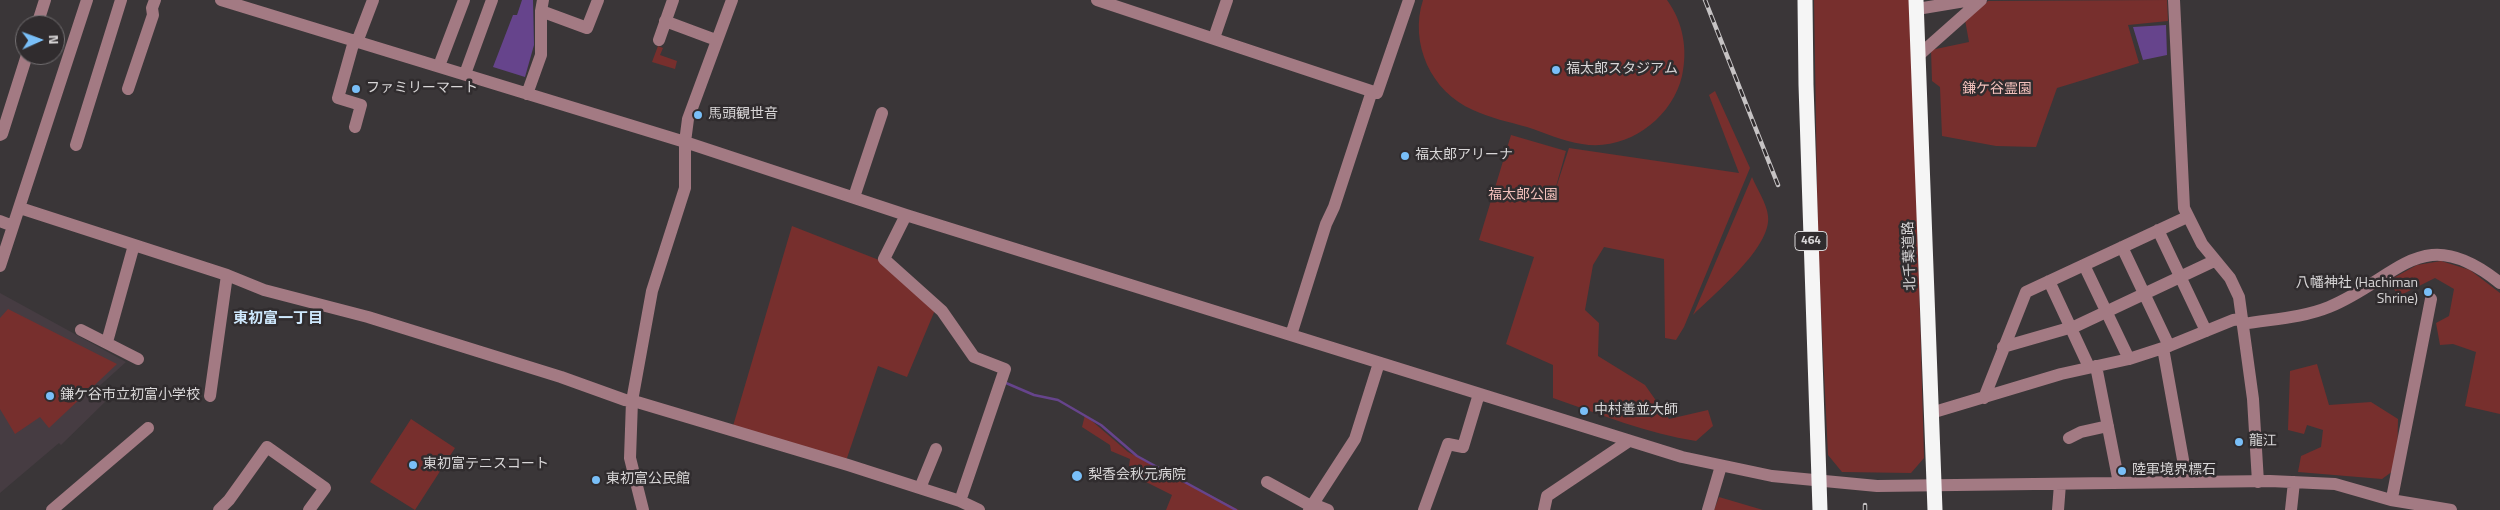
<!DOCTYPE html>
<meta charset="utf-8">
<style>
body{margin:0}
#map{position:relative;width:2500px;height:510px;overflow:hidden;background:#3a3638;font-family:"Titillium Web",sans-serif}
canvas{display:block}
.north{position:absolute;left:15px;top:15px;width:50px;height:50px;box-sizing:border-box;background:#302c2e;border:1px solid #737072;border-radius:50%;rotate:88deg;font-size:14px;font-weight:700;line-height:20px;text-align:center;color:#d8d6d7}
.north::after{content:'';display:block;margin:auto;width:18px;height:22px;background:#79bff8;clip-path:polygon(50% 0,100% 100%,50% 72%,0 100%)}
</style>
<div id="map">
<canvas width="2500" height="510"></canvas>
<div class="north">N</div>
</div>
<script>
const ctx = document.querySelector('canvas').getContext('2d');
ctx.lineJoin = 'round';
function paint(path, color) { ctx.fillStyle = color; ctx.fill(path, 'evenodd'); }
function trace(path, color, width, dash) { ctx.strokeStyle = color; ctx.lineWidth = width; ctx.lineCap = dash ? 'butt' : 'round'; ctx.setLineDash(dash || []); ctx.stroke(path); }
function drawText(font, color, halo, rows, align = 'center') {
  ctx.font = font + ' "Titillium Web","Noto Sans JP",sans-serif'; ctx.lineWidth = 5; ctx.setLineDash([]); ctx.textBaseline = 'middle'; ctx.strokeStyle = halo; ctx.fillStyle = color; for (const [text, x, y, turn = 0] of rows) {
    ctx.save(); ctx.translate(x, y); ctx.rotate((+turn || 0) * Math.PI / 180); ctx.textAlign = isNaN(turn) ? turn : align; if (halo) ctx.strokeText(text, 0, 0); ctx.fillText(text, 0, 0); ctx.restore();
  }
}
paint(new Path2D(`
 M0,293L126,362L95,390L105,402L61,445L59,443L0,493Z`), '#463c42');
paint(new Path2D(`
 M1423,0H1667C1683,22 1688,49 1682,76C1672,119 1626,152 1582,144C1563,141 1545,133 1527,127C1509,122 1490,118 1473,110C1431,92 1409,43 1423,0Z
 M1814,0H1911L1924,458L1911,473L1842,472L1828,455L1818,248Z
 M2167,0L2168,21L2128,25L2139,63L2057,88L2036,147L1996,146L1942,136L1940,87L1932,81L1931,50L1969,42L1965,20L1988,1Z
 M658,46L663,48L660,55L677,61L675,69L652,62Z
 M1715,91L1750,168L1684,327L1676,340L1665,338L1664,259L1604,247L1593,265L1585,310L1599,323L1598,356L1645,385L1669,419L1708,410L1713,426L1696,441C1648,434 1600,414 1553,398V365L1506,344L1534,257L1479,240L1511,135L1566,151L1553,197L1569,148L1739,173L1709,95Z
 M1752,177C1757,189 1767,204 1768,216C1772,247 1714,294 1693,315Z
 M792,226L879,260L935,310L907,377L878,366L846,461L733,426Z
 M2441,261L2470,270L2500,293V414L2465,406L2476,352L2453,344L2440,345L2436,323L2449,316L2454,289L2435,278L2399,296L2388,281L2417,265Z
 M8,309L117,364L49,428L40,417L15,434L0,409V318Z
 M2317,364L2329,405L2371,402L2398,419L2397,468L2382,479L2298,472L2301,456L2321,447L2323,430L2307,425L2304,434L2288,430L2290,371Z
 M1085,415L1128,452L1239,510H1166L1172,495L1128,473L1130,459L1111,451L1110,445L1082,427Z
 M411,419L455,448L415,510L370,482Z
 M1719,497L1763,510H1714Z`), '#772f2d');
paint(new Path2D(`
 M522,0H533L534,45L525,77L493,67L513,15H517Z
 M2166,25L2167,55L2143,60L2133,27Z`), '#66448c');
trace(new Path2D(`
 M1006,383L1034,395L1058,400L1101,425L1137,456L1236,510`), '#66448c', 2.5);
trace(new Path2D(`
 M221,0L685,142L906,215L1682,457L1772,476L1877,486L2270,481L2335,484L2391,500L2451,510
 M1097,0L1377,93L1409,0
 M2174,0L2184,208L2202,244L2230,278L2239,297L2253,399L2258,482
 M1917,9L1971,0
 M541,11L587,28L598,0
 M665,21L716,40
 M37,25L45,0
 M1214,38L1227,0
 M659,40L673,0
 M354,41L338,98L361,105L355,127
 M357,42L373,0
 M1919,55L1981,0
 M439,66L464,0
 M465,74L492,0
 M128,89L153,15L152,8L155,0
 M527,94L541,55V11L543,0
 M0,135L2,134L27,55
 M76,145L121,0
 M854,197L882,113
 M20,208L227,275L264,290L368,317L561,377L625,400L637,402L848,465L960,501L979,510
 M906,215L884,259L942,311L974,357L1005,369L960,501
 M0,221L13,226
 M2158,230L2206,331
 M2122,247L2169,346
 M2084,265L2129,359
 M0,266L87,0
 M2049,281L2089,367
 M2243,324C2272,319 2302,318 2329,307C2399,278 2422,220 2500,283
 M81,330L138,359
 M1291,335L1326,224L1334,207L1372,91
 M107,342L134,245
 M2003,347L2076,326L2214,261
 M2163,348L2187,482
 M2096,366L2119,483
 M210,396L227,275
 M1984,398L2026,292L2187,217
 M1931,413L2061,374L2129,359L2169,346L2233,320L2242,319
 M2069,438L2081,432L2108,426
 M1267,482L1311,506
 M920,488L936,449
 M2393,493L2431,299
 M1313,504L1328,510
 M52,510L148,428
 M219,510L229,500L267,447L325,488L309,510
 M643,510L630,458L632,401L652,291L685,188V142L688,119L732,0
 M1309,510L1355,439L1379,363
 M1424,510L1448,444L1463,447L1479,394
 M1544,510L1547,496L1629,441
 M1708,510L1721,466
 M2058,510L2060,484
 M2291,510L2294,482`), '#a37a83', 12);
trace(new Path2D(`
 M1805,0L1806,85L1820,510
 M1916,0L1935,510`), '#f5f5f5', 15);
const rail = new Path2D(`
 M1705,0L1778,185
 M1865,505V510`);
trace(rail, '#c6c3c4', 4.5);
trace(rail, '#302c2e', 2.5, [8]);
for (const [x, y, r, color] of [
 [1556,70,5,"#79bff8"],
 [356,89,5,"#79bff8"],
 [698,115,5,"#79bff8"],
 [1405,156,5,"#79bff8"],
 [2428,292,5,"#79bff8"],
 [50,396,5,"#79bff8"],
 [1584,411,5,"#79bff8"],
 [2239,442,5,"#79bff8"],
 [413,465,5,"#79bff8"],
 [2122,471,5,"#79bff8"],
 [1077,476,6,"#79bff8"],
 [596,480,5,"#79bff8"]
]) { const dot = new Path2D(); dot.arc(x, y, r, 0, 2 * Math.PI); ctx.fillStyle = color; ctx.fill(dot); trace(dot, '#302c2e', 2); }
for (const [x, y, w] of [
 [1811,241,32]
]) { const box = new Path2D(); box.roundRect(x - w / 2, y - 9.5, w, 19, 4); ctx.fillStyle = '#302c2e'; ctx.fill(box); trace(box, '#d8d6d7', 1); }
drawText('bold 12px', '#d8d6d7', null, [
 ["464",1811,241]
]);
drawText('14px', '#d8d6d7', '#302c2e', [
 ["福太郎スタジアム",1566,70],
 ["ファミリーマート",366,89],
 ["馬頭観世音",708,115],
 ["福太郎アリーナ",1415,156],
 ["八幡神社 (Hachiman",2418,284,"right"],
 ["Shrine)",2418,300,"right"],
 ["鎌ケ谷市立初富小学校",60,396],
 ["中村善並大師",1594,411],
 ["龍江",2249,442],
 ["東初富テニスコート",423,465],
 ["陸軍境界標石",2132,471],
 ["梨香会秋元病院",1088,476],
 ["東初富公民館",606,480]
], 'left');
drawText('14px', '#f2c0bb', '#302c2e', [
 ["鎌ケ谷霊園",1997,90],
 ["福太郎公園",1523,196]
]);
drawText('14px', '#d8d6d7', '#302c2e', [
 ["北千葉道路",1910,256,-92]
]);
drawText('bold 15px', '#cee8fd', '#302c2e', [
 ["東初富一丁目",278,319]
]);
</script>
